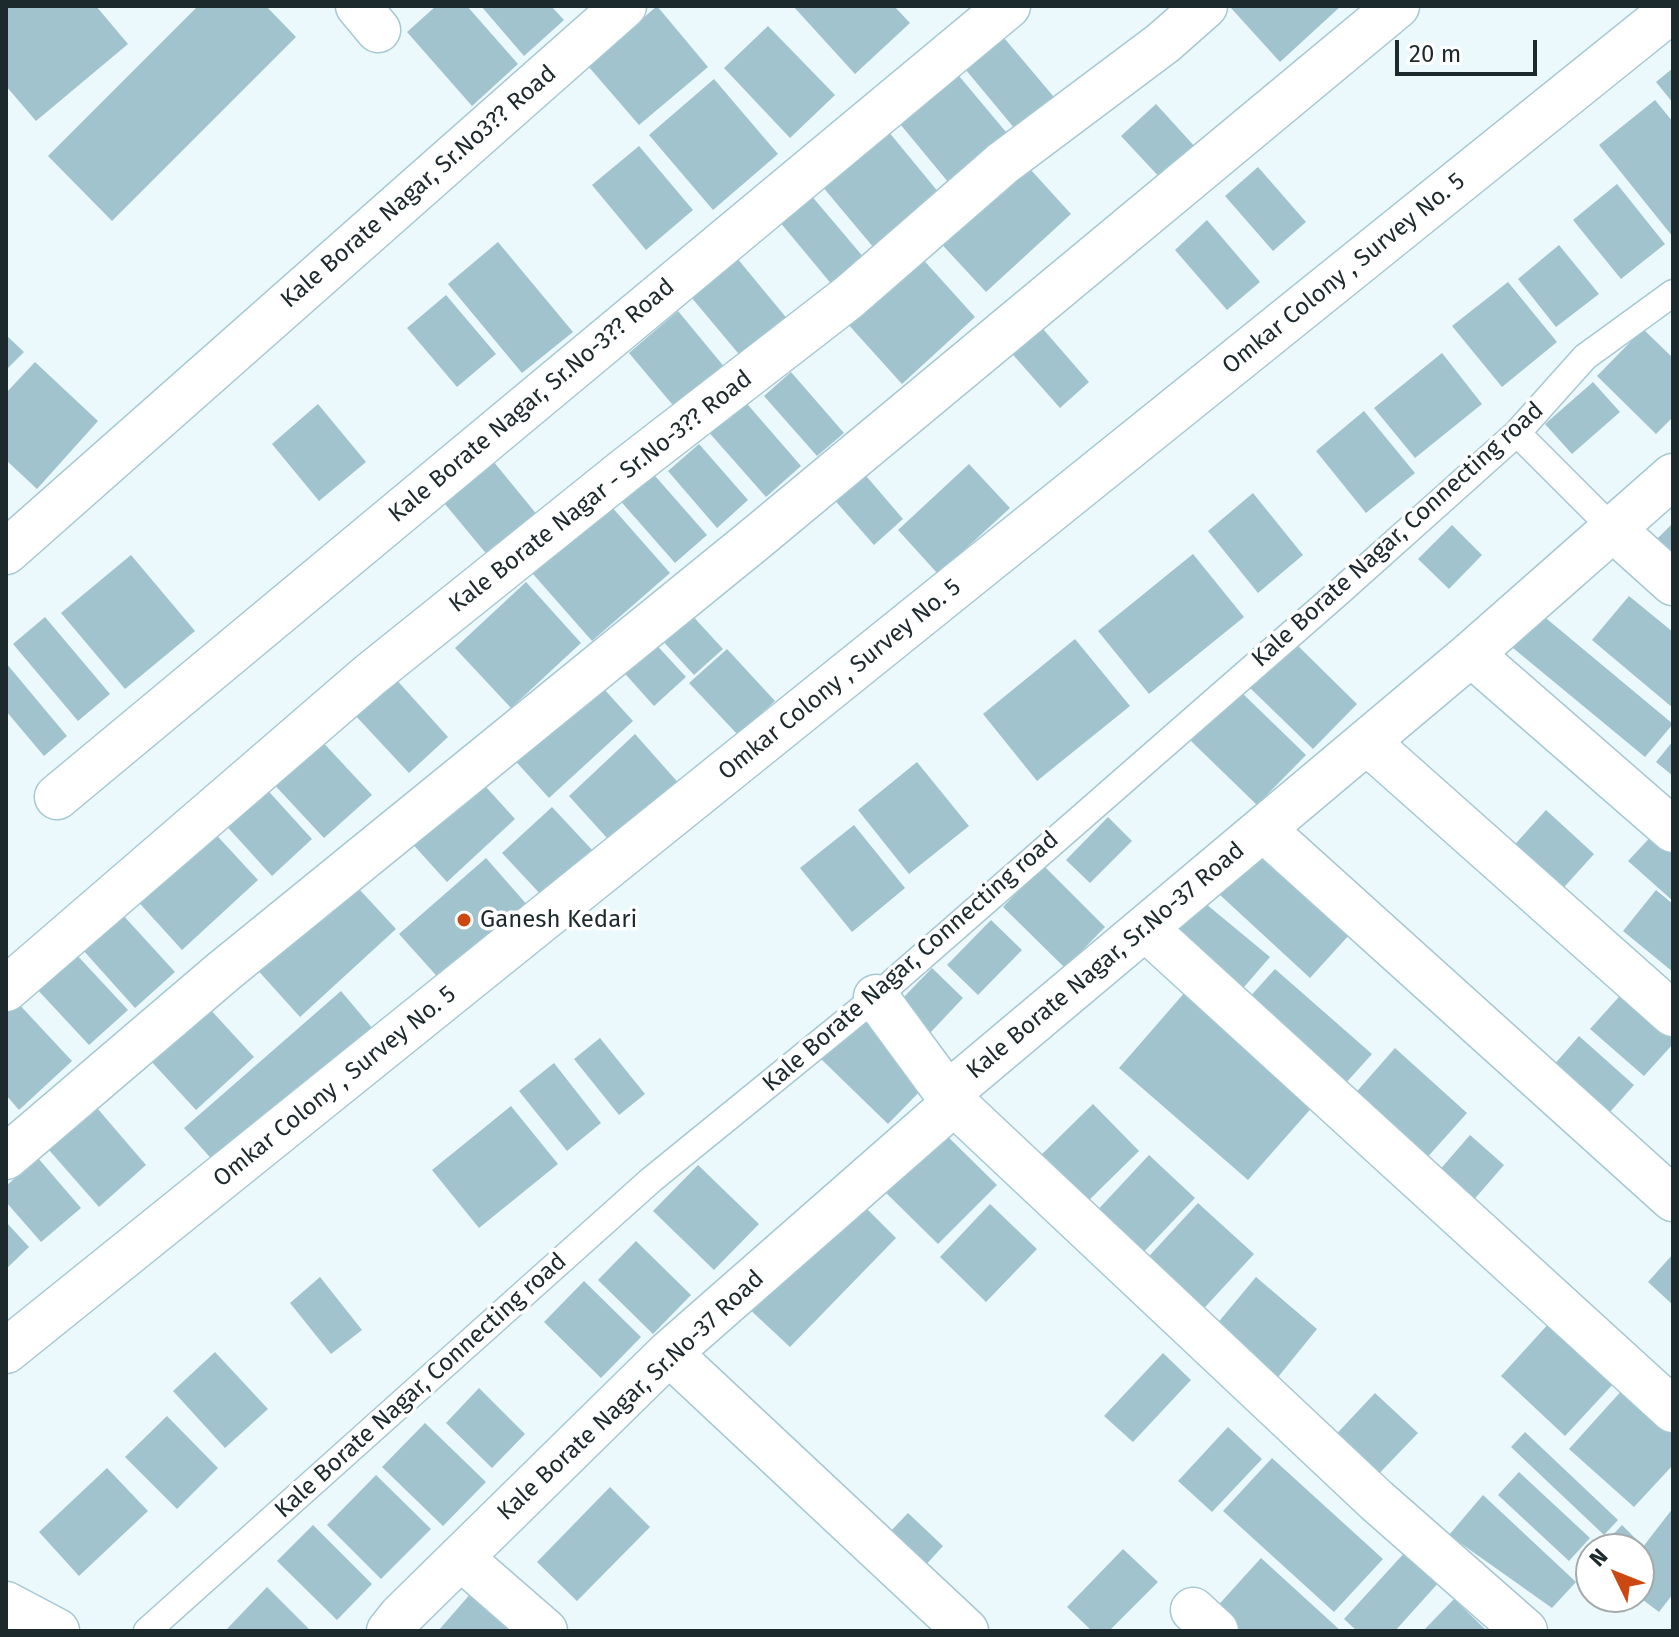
<!DOCTYPE html>
<style>
body{margin:0}
#map{position:relative;width:1679px;height:1637px;overflow:hidden;background:#ebf9fd;font-family:"Fira Sans",sans-serif}
canvas{display:block}
.frame{position:absolute;inset:0;border:8px solid #1c292d;pointer-events:none}
.north{position:absolute;left:1575px;top:1533px;width:80px;height:80px;box-sizing:border-box;background:#fff;border:2px solid #a4a9ab;border-radius:50%;rotate:313deg;font-size:22px;font-weight:700;line-height:32px;text-align:center;color:#1c292d}
.north::after{content:'';display:block;margin:auto;width:28px;height:36px;background:#cd4710;clip-path:polygon(50% 0,100% 100%,50% 72%,0 100%)}
.scale{position:absolute;left:1395px;top:40px;width:142px;height:36px;box-sizing:border-box;border:4px solid #1c292d;border-top:0;padding-left:10px;font-size:24px;line-height:28px;white-space:nowrap;color:#1c292d;-webkit-text-stroke:6px #fff;paint-order:stroke}
</style>
<div id="map">
<canvas width="1679" height="1637"></canvas>
<div class="frame"></div>
<div class="north">N</div>
<div class="scale">20 m</div>
</div>
<script>
const ctx = document.querySelector('canvas').getContext('2d');
ctx.lineJoin = 'round';
function paint(path, color) { ctx.fillStyle = color; ctx.fill(path, 'evenodd'); }
function trace(path, color, width, dash) { ctx.strokeStyle = color; ctx.lineWidth = width; ctx.lineCap = dash ? 'butt' : 'round'; ctx.setLineDash(dash || []); ctx.stroke(path); }
function drawText(font, color, halo, rows, align = 'center') {
  ctx.font = font + ' "Fira Sans",sans-serif'; ctx.lineWidth = 7; ctx.setLineDash([]); ctx.textBaseline = 'middle'; ctx.strokeStyle = halo; ctx.fillStyle = color; for (const [text, x, y, turn = 0] of rows) {
    ctx.save(); ctx.translate(x, y); ctx.rotate((+turn || 0) * Math.PI / 180); ctx.textAlign = isNaN(turn) ? turn : align; if (halo) ctx.strokeText(text, 0, 0); ctx.fillText(text, 0, 0); ctx.restore();
  }
}
paint(new Path2D(`
 M6,6H96L128,44L36,121L6,86Z
 M198,6H266L296,37L112,221L48,156Z
 M436,6H467L518,64L472,106L407,32Z
 M481,6H551L564,20L524,56Z
 M657,6L708,67L639,125L588,66Z
 M793,6H894L910,23L855,74Z
 M1234,6H1341L1280,62L1231,8Z
 M768,26L835,95L790,138L724,68Z
 M994,26L1059,103L1020,135L956,58Z
 M949,64L1011,138L953,188L891,113Z
 M1673,68V103L1656,82Z
 M714,79L778,154L713,210L649,135Z
 M1655,100L1673,122V237L1599,145Z
 M1156,104L1197,149L1163,181L1121,136Z
 M888,131L944,199L879,254L822,186Z
 M639,146L693,210L646,250L592,185Z
 M1021,159L1071,214L986,292L935,237Z
 M1258,167L1306,222L1273,251L1225,196Z
 M1617,184L1665,244L1621,279L1573,220Z
 M810,194L865,259L833,286L779,221Z
 M1207,220L1260,282L1227,310L1175,250Z
 M498,242L573,332L522,373L448,284Z
 M1559,245L1599,294L1556,327L1518,279Z
 M732,252L789,321L743,359L686,291Z
 M919,255L975,317L902,384L846,322Z
 M1508,282L1557,342L1502,387L1452,326Z
 M446,295L496,354L457,387L407,328Z
 M678,311L726,369L677,410L629,353Z
 M1037,322L1089,382L1060,408L1007,348Z
 M1643,329L1673,358V417L1656,434L1597,376Z
 M6,335L24,352L6,370Z
 M1442,353L1482,404L1415,458L1374,408Z
 M35,362L98,421L37,489L6,460V393Z
 M791,372L844,433L817,456L764,396Z
 M1593,382L1620,412L1572,454L1545,424Z
 M742,398L801,466L766,497L706,429Z
 M318,404L366,462L319,501L272,444Z
 M1364,411L1415,473L1366,513L1316,451Z
 M699,444L748,500L717,528L668,471Z
 M484,450L543,522L494,563L435,492Z
 M969,464L1010,508L938,574L898,530Z
 M649,469L707,535L675,563L617,497Z
 M861,470L903,519L874,545L831,496Z
 M1253,493L1303,555L1258,593L1208,531Z
 M611,506L670,573L592,641L533,574Z
 M1673,523V556L1656,540Z
 M1452,525L1482,555L1449,589L1418,559Z
 M1193,554L1244,617L1149,694L1098,631Z
 M131,555L195,631L125,689L61,613Z
 M526,582L581,643L511,708L455,648Z
 M1629,596L1673,632V708L1592,640Z
 M689,612L723,649L694,675L660,638Z
 M1541,614L1673,724L1645,757L1513,648Z
 M45,617L110,694L78,721L13,644Z
 M650,638L686,677L654,706L619,667Z
 M1075,639L1130,706L1037,781L983,714Z
 M1292,640L1357,704L1313,749L1248,686Z
 M727,649L775,701L738,735L689,683Z
 M6,663L67,736L44,756L6,711Z
 M394,677L448,737L409,773L354,714Z
 M594,678L633,721L549,798L510,755Z
 M1240,691L1306,755L1257,805L1191,741Z
 M635,734L682,787L616,848L569,796Z
 M317,736L372,795L324,838L269,779Z
 M1673,741V776L1656,762Z
 M917,762L969,826L909,874L858,810Z
 M477,777L515,819L447,882L409,840Z
 M262,784L312,839L272,876L221,820Z
 M552,807L595,853L545,899L502,853Z
 M1546,810L1594,854L1557,895L1508,852Z
 M1108,817L1132,841L1090,883L1066,860Z
 M854,825L905,888L852,932L800,868Z
 M209,827L258,880L182,950L133,896Z
 M1658,829L1673,842V901L1628,861Z
 M1258,851L1350,934L1310,978L1219,894Z
 M486,858L529,907L443,983L399,934Z
 M1043,865L1105,927L1065,968L1003,907Z
 M349,878L396,929L300,1017L254,966Z
 M1656,890L1673,904V972L1623,931Z
 M1200,899L1270,957L1238,994L1169,936Z
 M122,914L175,972L135,1008L83,950Z
 M991,920L1022,950L978,995L947,965Z
 M74,952L128,1010L89,1045L35,987Z
 M932,968L963,998L930,1033L899,1002Z
 M1275,969L1372,1054L1335,1095L1238,1010Z
 M1626,989L1673,1031V1044L1644,1076L1590,1029Z
 M341,991L379,1036L223,1172L184,1128Z
 M1186,991L1315,1104L1248,1180L1119,1068Z
 M16,1001L72,1061L19,1110L6,1095V1010Z
 M208,1007L254,1057L196,1110L150,1060Z
 M865,1013L932,1079L888,1124L820,1058Z
 M1579,1036L1634,1085L1602,1121L1547,1073Z
 M600,1038L645,1094L619,1115L574,1059Z
 M1395,1048L1467,1113L1424,1161L1352,1097Z
 M554,1063L601,1123L567,1151L519,1091Z
 M1093,1104L1139,1151L1081,1208L1035,1161Z
 M511,1106L558,1164L479,1228L432,1170Z
 M97,1108L146,1165L99,1207L49,1150Z
 M939,1128L997,1185L938,1244L880,1187Z
 M1470,1135L1504,1165L1465,1210L1431,1180Z
 M1149,1155L1195,1198L1137,1259L1092,1216Z
 M38,1158L81,1208L41,1242L6,1202V1186Z
 M698,1165L759,1224L714,1270L653,1211Z
 M854,1196L896,1238L790,1347L746,1306Z
 M1198,1203L1254,1254L1196,1317L1140,1266Z
 M990,1204L1037,1249L986,1302L940,1257Z
 M6,1222L29,1247L6,1269Z
 M636,1241L691,1295L653,1334L598,1280Z
 M1673,1254V1305L1648,1282Z
 M320,1277L362,1330L331,1354L290,1303Z
 M1256,1277L1317,1329L1274,1382L1211,1331Z
 M584,1281L641,1337L601,1378L544,1322Z
 M1551,1321L1616,1381L1565,1436L1501,1376Z
 M215,1352L268,1409L225,1448L173,1391Z
 M1163,1353L1191,1380L1133,1442L1104,1416Z
 M479,1388L525,1434L492,1468L446,1423Z
 M1624,1388L1673,1432V1465L1634,1507L1569,1449Z
 M1375,1393L1418,1433L1370,1483L1328,1443Z
 M167,1416L218,1468L177,1509L125,1457Z
 M425,1423L486,1482L443,1526L382,1467Z
 M1228,1427L1262,1459L1212,1512L1178,1481Z
 M1525,1432L1618,1520L1604,1535L1511,1447Z
 M1272,1458L1383,1559L1334,1612L1223,1511Z
 M107,1468L148,1511L79,1576L39,1532Z
 M1519,1472L1590,1538L1569,1561L1498,1495Z
 M376,1475L431,1529L381,1579L327,1525Z
 M610,1487L650,1527L577,1601L537,1562Z
 M1483,1495L1576,1582L1552,1608L1449,1535Z
 M1673,1508V1594L1659,1612L1639,1597V1552Z
 M908,1513L943,1546L923,1568L888,1534Z
 M313,1525L372,1584L337,1620L277,1561Z
 M1622,1525L1637,1540L1628,1549H1599Z
 M1123,1549L1158,1582L1109,1631H1092L1067,1607Z
 M1407,1550L1440,1581L1395,1631H1357L1344,1619Z
 M1261,1558L1341,1631H1235L1213,1611Z
 M479,1584L533,1631H438Z
 M267,1587L311,1631H225Z
 M1454,1599L1487,1631H1423Z`), '#a0c3ce');
const service = new Path2D(`
 M1517,433L1614,530
 M147,1631L651,1180L876,997L1337,594L1517,433L1585,357L1673,293`);
const minor = new Path2D(`
 M358,6L378,30
 M1614,530L1673,583
 M6,552L624,6
 M1471,654L1673,830
 M1367,742L1673,1014
 M57,797L1008,6
 M1263,829L1673,1199
 M1145,928L1673,1410
 M6,989L370,675L628,468L849,297L1003,163L1163,43L1205,6
 M876,997L954,1103L1376,1500L1525,1631
 M6,1157L224,971L754,540L1397,6
 M6,1351L1673,9
 M669,1353L966,1631
 M461,1558L545,1631
 M6,1604L57,1631
 M1193,1610L1216,1631
 M389,1631L401,1616L669,1353L954,1103L957,1086L1471,654L1673,476`);
trace(service, '#a6c8d3', 29);
trace(minor, '#a6c8d3', 47);
trace(service, '#fff', 26);
trace(minor, '#fff', 44);
for (const [x, y, r, color] of [
 [464,920,8,"#cd4710"]
]) { const dot = new Path2D(); dot.arc(x, y, r, 0, 2 * Math.PI); ctx.fillStyle = color; ctx.fill(dot); trace(dot, '#fff', 3); }
drawText('24px', '#1c292d', '#fff', [
 ["Kale Borate Nagar, Sr.No3?? Road",419,187,-41],
 ["Omkar Colony , Survey No. 5",1344,274,-39],
 ["Kale Borate Nagar, Sr.No-3?? Road",532,401,-40],
 ["Kale Borate Nagar - Sr.No-3?? Road",601,492,-38],
 ["Kale Borate Nagar, Connecting road",1398,535,-42],
 ["Omkar Colony , Survey No. 5",840,680,-39],
 ["Kale Borate Nagar, Sr.No-37 Road",1106,961,-40],
 ["Kale Borate Nagar, Connecting road",911,962,-41],
 ["Omkar Colony , Survey No. 5",335,1087,-39],
 ["Kale Borate Nagar, Connecting road",421,1386,-42],
 ["Kale Borate Nagar, Sr.No-37 Road",631,1396,-43]
]);
drawText('24px', '#1c292d', '#fff', [
 ["Ganesh Kedari",480,920]
], 'left');
</script>
